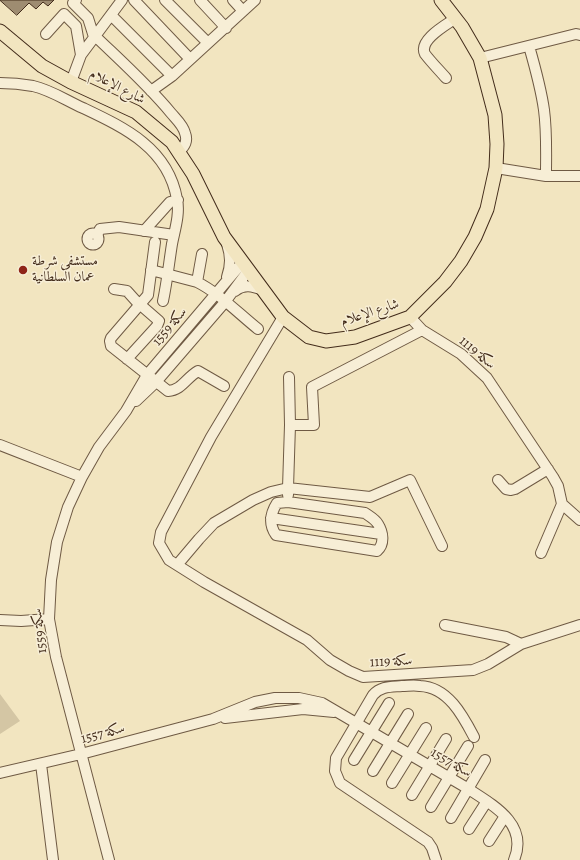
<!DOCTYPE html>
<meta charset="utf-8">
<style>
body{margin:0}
canvas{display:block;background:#f2e5c0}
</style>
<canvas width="580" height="860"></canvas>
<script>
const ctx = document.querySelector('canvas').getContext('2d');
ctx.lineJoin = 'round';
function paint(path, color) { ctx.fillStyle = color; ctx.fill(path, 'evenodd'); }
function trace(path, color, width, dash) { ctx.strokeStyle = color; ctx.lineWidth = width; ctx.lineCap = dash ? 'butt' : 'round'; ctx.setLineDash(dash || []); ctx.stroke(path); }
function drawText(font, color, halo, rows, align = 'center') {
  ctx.font = font + ' Alegreya,Amiri,serif'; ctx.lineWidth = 3; ctx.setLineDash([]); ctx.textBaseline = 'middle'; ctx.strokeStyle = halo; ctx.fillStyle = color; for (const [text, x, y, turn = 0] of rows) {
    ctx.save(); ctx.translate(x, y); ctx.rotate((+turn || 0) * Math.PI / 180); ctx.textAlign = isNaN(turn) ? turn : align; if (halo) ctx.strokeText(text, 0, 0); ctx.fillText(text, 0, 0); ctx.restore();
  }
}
paint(new Path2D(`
 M0,694L20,721L0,734Z`), '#d4c6a4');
const building = new Path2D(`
 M0,0H54L48,6L43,2L36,9L29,3L17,15Z`);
paint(building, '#9e8c71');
trace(building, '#432c1b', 1);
const minor = new Path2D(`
 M76,0L73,3L88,18L94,37
 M134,0L190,59
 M165,0L208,43
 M200,0L226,28
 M233,0L243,11
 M112,16L172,76
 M46,34L64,14L76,26L81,55
 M95,36C121,61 148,85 171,113C176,119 183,125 185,133C188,141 185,146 179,152
 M529,46C535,67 541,88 544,110C547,132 546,154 546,176
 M480,58L576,34L580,35
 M446,78C439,70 431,62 425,54C418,40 446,25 456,18
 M71,82L81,55L122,0
 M0,83C11,83 22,84 33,86C51,90 67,101 83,108C125,128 168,148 177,199C180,214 175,229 172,244C169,263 167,282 163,301
 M151,91L172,76L255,0
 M496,168L546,176H580
 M144,231L170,202L178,200
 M87.5 239a5.5 5.5 0 1 1 11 0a5.5 5.5 0 1 1-11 0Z
 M97,235L100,229L119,227L174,235
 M155,242L148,295L111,338L110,341L111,346L168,391C182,390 186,378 198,371L224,386
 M227,244C231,256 231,265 227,277
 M151,270L197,282C219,293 238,313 258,329
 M197,282L202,254
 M114,289L127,291L136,301L159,321L157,326L127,359
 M235,291C244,284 252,286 263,290
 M283,317L211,437L161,532L159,543L169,560L204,582L307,640L330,660L349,671L363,677L473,670L488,664L521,644L580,625
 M410,317L422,330L461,354L487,378L553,477L558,486L562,504L580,520
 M289,377L290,425
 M136,401L156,382L225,302L248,271
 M0,445L82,477
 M498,480L506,489L511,490L515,489L548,469
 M288,495V488L370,497L410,480L442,546
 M288,502L365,513C369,516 375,519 378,524C383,532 385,544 377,551L276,535C269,525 270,514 277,503Z
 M271,518L381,534
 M541,553L562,504
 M177,565L199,539L214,523L253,500L271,492L288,488L290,425H314L312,387L422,330
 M0,620L21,621L49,619
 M445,625L506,637L521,644
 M225,718L303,709L334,712
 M354,760L389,703
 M41,764L53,860
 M373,771L408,714
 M0,773L81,754L213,719L255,702L275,698H299L322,703L467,788C493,805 529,824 514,860
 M392,783L426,728
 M412,795L446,739
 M431,807L468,746
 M451,818L485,760
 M469,829L487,801
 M489,841L505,816
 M109,860L56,657L49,619L51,580L57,542L68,507L82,477L99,447L126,411L147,375L242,263
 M436,860L432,848L428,842L340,783L335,771L336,758L373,695C381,686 391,687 402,686C408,686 414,685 420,686C448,687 463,716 474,737`);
const major = new Path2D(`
 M0,31L42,66L71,82L136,112L172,142L193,174L224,237L283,317L309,337L326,341L355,337L410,317L445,282L461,261L475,237L487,209L496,168L497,144L495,115L480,58L462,27L441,0`);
trace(minor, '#6f5a44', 12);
trace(major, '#432c1b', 15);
trace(minor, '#f7eed6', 10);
trace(major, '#f2e5c0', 13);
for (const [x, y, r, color] of [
 [23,270,5,"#8f2418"]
]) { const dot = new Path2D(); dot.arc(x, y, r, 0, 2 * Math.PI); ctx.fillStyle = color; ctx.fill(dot); trace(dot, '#f7eed6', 1.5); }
drawText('14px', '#432c1b', '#f7eed6', [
 ["شارع الإعلام",117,87,27],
 ["شارع الإعلام",370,313,-18],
 ["سكة 1559",170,327,-50],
 ["سكة 1119",477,353,40],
 ["سكة 1559",40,631,-97],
 ["سكة 1119",391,662,-3],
 ["سكة 1557",103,734,-15],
 ["سكة 1557",451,763,30]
]);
drawText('14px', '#432c1b', '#f7eed6', [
 ["مستشفى شرطة",32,262],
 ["عمان السلطانية",32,278]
], 'left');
</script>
